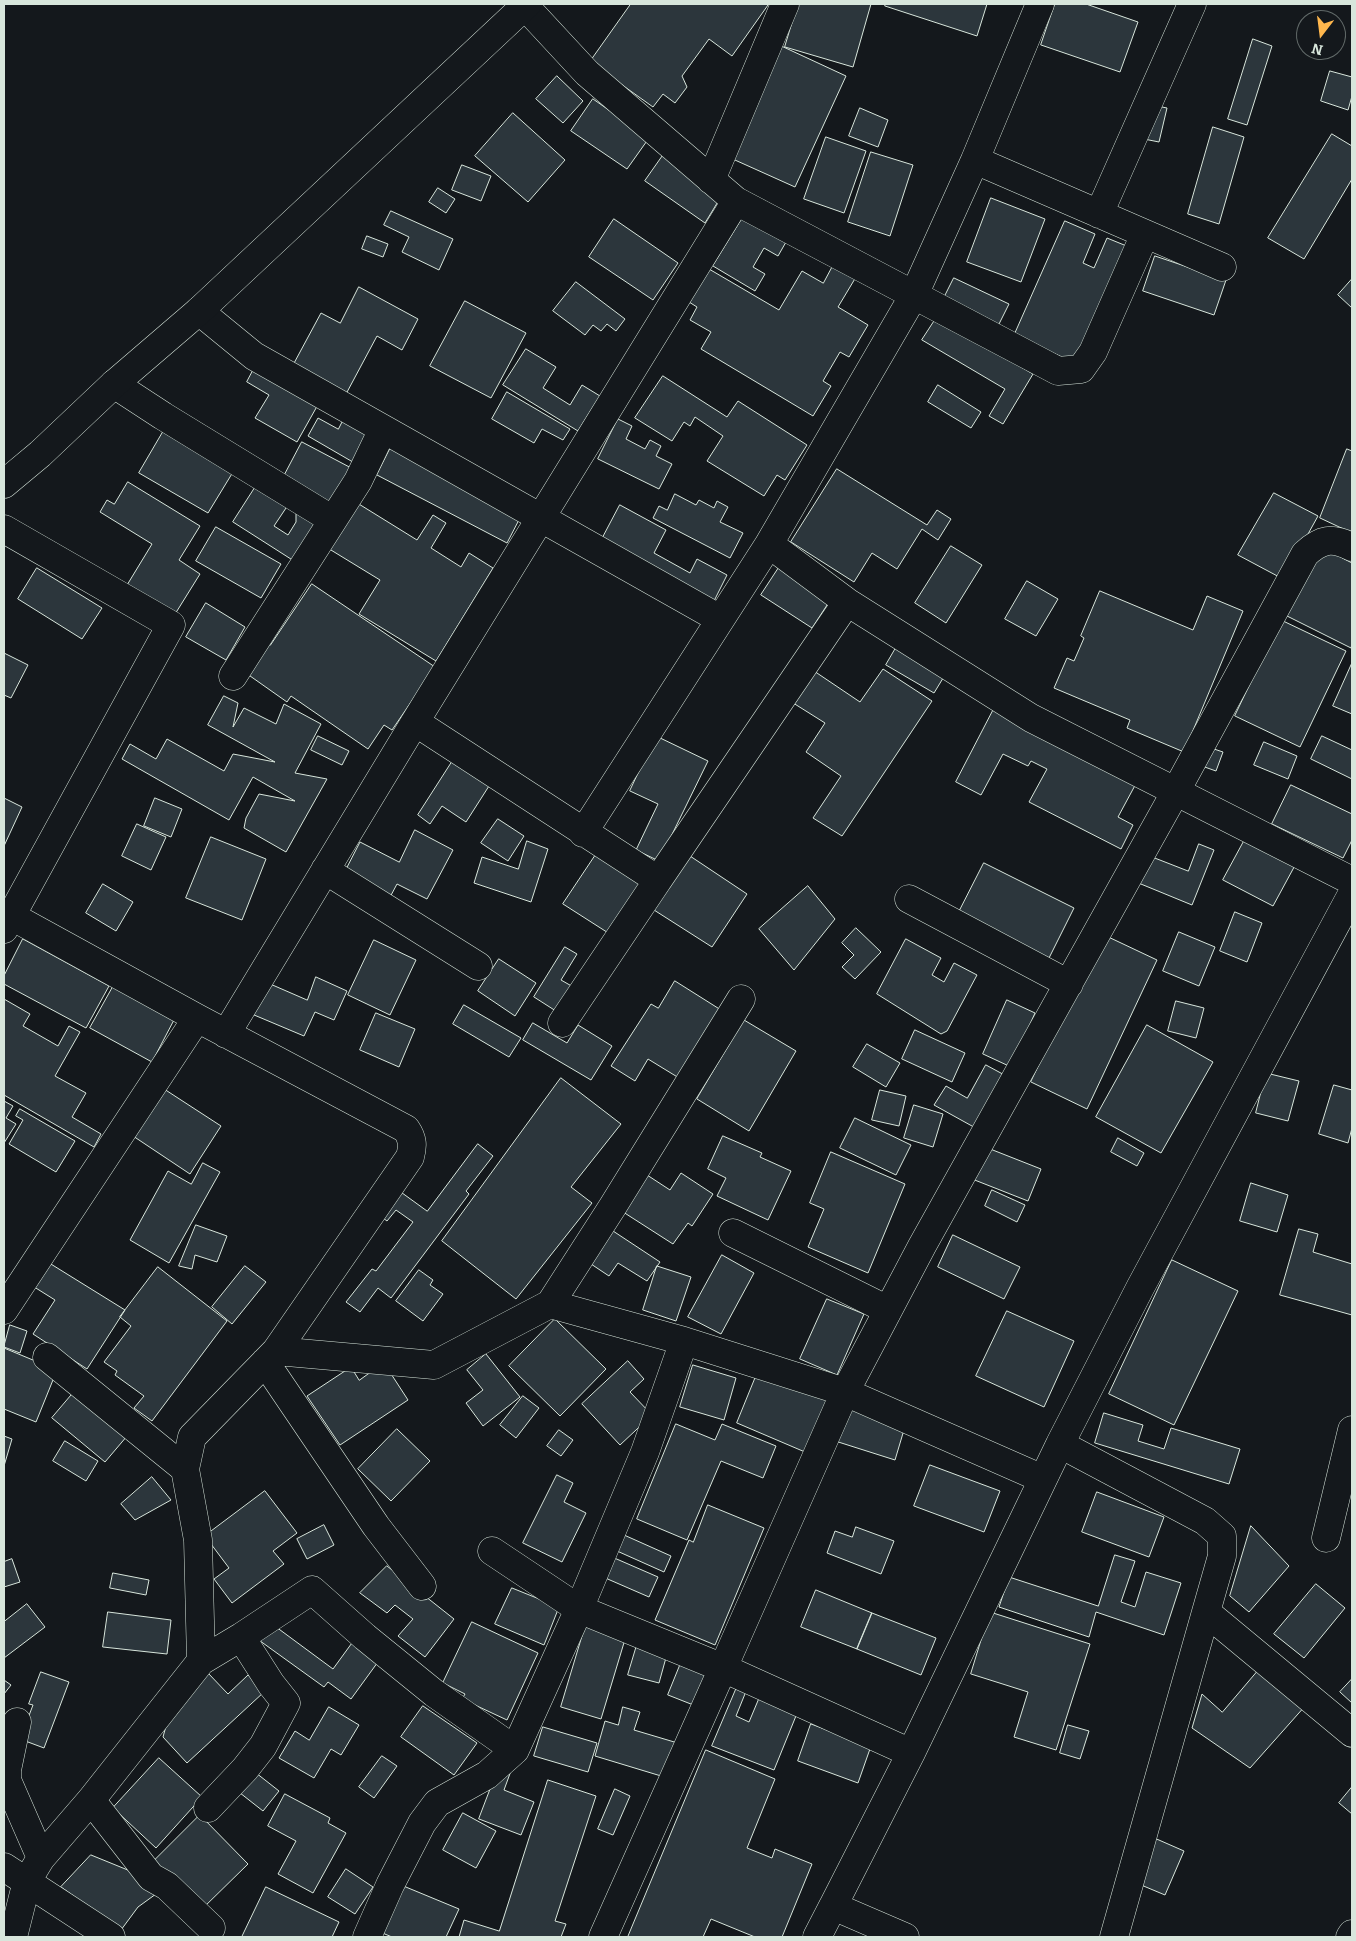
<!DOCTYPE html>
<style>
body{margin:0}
#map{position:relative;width:1356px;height:1941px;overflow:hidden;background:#14181c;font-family:Bitter,serif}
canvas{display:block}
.frame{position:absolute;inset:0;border:5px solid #d8e6dc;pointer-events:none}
.north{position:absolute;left:1296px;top:10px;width:50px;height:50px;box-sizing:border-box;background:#14181c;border:1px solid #626a69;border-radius:50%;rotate:195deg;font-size:14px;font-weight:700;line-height:20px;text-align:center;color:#d8e6dc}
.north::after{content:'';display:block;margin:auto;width:18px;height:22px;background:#ffb74d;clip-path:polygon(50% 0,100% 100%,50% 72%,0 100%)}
</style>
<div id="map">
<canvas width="1356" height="1941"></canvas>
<div class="frame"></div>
<div class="north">N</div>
</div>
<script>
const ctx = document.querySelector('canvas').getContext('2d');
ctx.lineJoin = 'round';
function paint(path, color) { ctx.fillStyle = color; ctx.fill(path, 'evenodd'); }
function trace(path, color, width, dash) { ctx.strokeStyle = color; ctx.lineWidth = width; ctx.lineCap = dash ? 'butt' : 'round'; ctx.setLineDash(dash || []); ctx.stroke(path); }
const building = new Path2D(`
 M631,4H766L768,5L732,56L709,39L682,76L687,87L675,103L663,94L653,107L590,62Z
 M798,4H871L853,67L785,47Z
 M886,4H987L977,36L885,6Z
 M1055,4H1086L1138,22L1120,72L1041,45Z
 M1253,39L1272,46L1247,125L1228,119Z
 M777,44L846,76L795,187L726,156Z
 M1330,71L1352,77V96L1348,110L1321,101Z
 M557,76L583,101L563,123L536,99Z
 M593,99L649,138L627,169L571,131Z
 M1152,105L1167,108L1159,142L1144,139Z
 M860,108L888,120L878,147L849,136Z
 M513,113L565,160L528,202L475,156Z
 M1213,127L1244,137L1219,224L1188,214Z
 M1332,134L1352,146V179L1304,259L1268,238Z
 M826,137L866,151L844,213L804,199Z
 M871,152L913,165L890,236L848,222Z
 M664,154L722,195L705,223L645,181Z
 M462,165L491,176L481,201L452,190Z
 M438,188L455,199L446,213L429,202Z
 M991,198L1045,219L1021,282L967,262Z
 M748,209L790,235L778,256L764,248L753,267L765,274L755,291L713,266Z
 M391,211L453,239L439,270L402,252L409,237L384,225Z
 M614,219L678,263L653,300L589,257Z
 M1065,221L1095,234L1083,263L1094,268L1107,238L1129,247L1078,364L1014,336Z
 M367,236L388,244L383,257L362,249Z
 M1155,256L1226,280L1214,315L1143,291Z
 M834,264L856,277L838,307L868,325L849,357L840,352L823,381L831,386L813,416L701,349L711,332L690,320L697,307L689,302L709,269L779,310L802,271L823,283Z
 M954,278L1009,304L998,326L943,300Z
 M1352,279V308L1338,295Z
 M576,282L625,319L616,331L607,324L601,331L593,325L585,335L553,311Z
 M359,287L418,319L402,350L377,336L346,394L293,365L321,313L340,323Z
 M465,301L526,333L491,398L430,366Z
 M937,317L1033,374L1003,424L989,416L1005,389L922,340Z
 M526,349L556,367L543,388L570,405L582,385L600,396L578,431L503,385Z
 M256,365L320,401L297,442L255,418L269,395L247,382Z
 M663,376L727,417L738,401L807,445L785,480L777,475L764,496L707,461L723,436L695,417L690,426L684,422L672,441L635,418Z
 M938,385L981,412L971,428L928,402Z
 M507,392L570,429L563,440L542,429L534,443L492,419Z
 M346,415L376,433L358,465L308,436L318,418L338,429Z
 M618,419L632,426L626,439L645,449L650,440L661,446L656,456L672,464L659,489L598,459Z
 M163,432L233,472L208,513L139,473Z
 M302,442L355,470L335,508L282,480Z
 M391,447L522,514L507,543L377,475Z
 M1347,449L1352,451V533L1320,518Z
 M837,469L927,525L937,510L951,519L938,540L922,529L897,569L872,553L854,582L791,542Z
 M128,482L200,526L179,560L200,574L172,619L124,590L152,544L100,512L107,500L114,504Z
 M258,483L290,502L274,526L288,535L296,522V508L320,523L294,561L233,522Z
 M1274,493L1318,516L1283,579L1238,555Z
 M675,494L696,505L699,500L714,508L717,501L728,507L720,522L743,533L730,558L653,518L659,506L667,510Z
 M354,501L417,540L433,515L446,523L431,548L461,567L469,553L493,568L436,661L359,614L380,580L326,547Z
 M620,505L666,530L654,553L690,573L697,559L727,575L713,603L601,541Z
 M216,527L281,564L261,598L196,561Z
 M951,546L982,565L946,623L915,603Z
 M1321,547L1352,563V644L1351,648L1287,616Z
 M780,566L831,599L812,628L761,595Z
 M37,568L102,608L82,639L18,599Z
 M1027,581L1058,599L1036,636L1005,619Z
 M312,584L435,667L392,730L384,725L368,749L291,696L287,702L243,671L263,641L270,645Z
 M1100,591L1193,630L1207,596L1243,611L1184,752L1127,728L1130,720L1054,688L1067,658L1074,661L1084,638L1081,636Z
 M206,603L245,627L226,660L186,637Z
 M1281,620L1346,651L1300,747L1235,716Z
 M900,641L948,670L934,693L886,665Z
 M4,653L28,665L11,698L4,695Z
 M1352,663V714L1333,706Z
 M811,669L860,702L883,669L932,701L842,836L813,818L841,776L806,752L825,723L790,701Z
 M224,696L238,703L233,727L244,708L276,724L284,704L321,724L295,773L327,779L286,852L244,828L246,818L259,794L295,801L253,777L229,820L122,759L130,744L156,759L167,739L224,771L233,754L275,762L208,725Z
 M997,703L1139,778L1118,817L1133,825L1121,849L1029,802L1047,769L1031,761L1028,766L1003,754L981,795L956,782Z
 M318,736L349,751L342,765L311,750Z
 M656,736L708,761L659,861L636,850L658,804L630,791Z
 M1322,736L1352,750V779L1311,759Z
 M1264,742L1297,756L1288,779L1254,765Z
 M1205,746L1223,752L1216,771L1199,765Z
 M452,762L489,786L466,822L442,806L430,824L418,815Z
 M1291,785L1352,814V840L1343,858L1272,824Z
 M4,798L22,807L4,846Z
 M155,798L182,809L171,837L144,826Z
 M498,819L524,836L508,861L481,843Z
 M137,824L166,837L151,870L122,856Z
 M415,830L453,850L427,899L397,884L389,899L343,875L360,842L399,862Z
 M1249,832L1299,858L1273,906L1223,880Z
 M211,837L266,859L242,920L186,898Z
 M527,841L548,849L531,902L474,883L482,857L518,869Z
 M1199,844L1214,850L1192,905L1136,882L1147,855L1188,871Z
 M597,853L647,885L613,936L563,904Z
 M690,856L747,894L712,947L654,910Z
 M984,863L1074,908L1047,962L957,916Z
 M103,884L133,902L116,931L86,913Z
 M808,886L835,919L794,970L759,929Z
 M1235,912L1262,923L1247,962L1220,951Z
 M856,928L881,952L855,979L842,967L854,955L842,943Z
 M1179,932L1215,947L1199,986L1163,971Z
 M1102,934L1157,960L1087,1109L1031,1082Z
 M23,939L109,986L86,1028L4,984V976Z
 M906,939L941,958L932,975L944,982L954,963L977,975L947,1031L941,1034L877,994Z
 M374,940L416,960L390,1015L348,995Z
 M565,947L577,954L561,980L575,988L559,1013L534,997Z
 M499,959L536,983L515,1016L478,991Z
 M316,977L347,991L334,1020L315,1012L304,1036L247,1012L261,980L307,1000Z
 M675,981L721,1010L679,1078L648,1059L635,1081L611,1066L651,1004L658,1008Z
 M114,985L175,1018L152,1062L90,1028Z
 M4,999L30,1014L23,1026L58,1046L69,1026L80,1032L55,1076L86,1093L72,1117L101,1134L94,1147L4,1095Z
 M1007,1000L1035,1013L1011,1067L983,1054Z
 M1176,1001L1204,1008L1196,1038L1168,1031Z
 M464,1005L521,1038L509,1057L453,1024Z
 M376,1013L415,1029L399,1067L360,1050Z
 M744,1020L796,1051L749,1131L697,1099Z
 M533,1023L567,1043L578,1025L612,1046L591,1080L523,1040Z
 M1147,1025L1213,1062L1161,1153L1096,1117Z
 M915,1030L965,1053L952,1082L902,1059Z
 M867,1044L900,1063L886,1087L853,1067Z
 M986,1065L1010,1078L981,1131L934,1105L946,1086L967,1098Z
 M1266,1073L1299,1081L1288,1121L1256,1113Z
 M561,1078L621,1124L571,1187L592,1203L516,1299L442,1241Z
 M1334,1085L1352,1090V1128L1348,1143L1319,1134Z
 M161,1087L221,1126L190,1174L130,1134Z
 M880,1090L906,1096L899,1126L872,1120Z
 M4,1101L13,1106L6,1118L16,1124L4,1143Z
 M914,1105L943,1114L933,1147L904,1138Z
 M20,1109L75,1141L56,1172L9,1144L23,1120L16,1116Z
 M855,1118L911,1145L896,1175L840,1148Z
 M723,1136L762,1153L760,1157L791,1171L768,1220L717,1196L726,1178L708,1169Z
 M1118,1138L1144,1153L1137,1166L1111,1152Z
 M478,1144L493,1156L466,1191L469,1194L391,1298L378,1288L360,1312L346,1302L372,1269L376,1271L413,1222L396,1210L387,1221L379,1215L398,1190L427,1211Z
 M980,1145L1041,1169L1028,1201L967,1177Z
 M831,1152L905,1184L868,1273L808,1247L824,1209L810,1203Z
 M203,1163L220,1172L169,1263L130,1240L168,1171L191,1184Z
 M644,1173L670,1190L681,1173L713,1194L692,1226L688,1223L673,1244L620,1210Z
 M1251,1183L1288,1195L1277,1232L1240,1221Z
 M992,1190L1025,1205L1017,1222L985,1206Z
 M196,1225L227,1236L217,1262L195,1255L192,1269L179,1266Z
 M610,1229L660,1262L647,1281L618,1263L609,1276L588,1262Z
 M1299,1229L1318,1234L1313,1252L1352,1264V1315L1280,1295Z
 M953,1235L1020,1267L1004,1299L938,1267Z
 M722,1255L754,1273L721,1334L688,1317Z
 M1172,1260L1238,1291L1174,1425L1109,1394Z
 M46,1261L125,1310L87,1369L33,1334L55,1300L31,1285Z
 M245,1266L266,1282L232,1324L212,1307Z
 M657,1266L691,1277L676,1321L643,1310Z
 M158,1267L227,1321L152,1421L134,1408L144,1396L115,1375L117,1371L104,1362L131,1326L120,1317Z
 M419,1270L433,1280L430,1285L443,1294L423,1321L396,1301Z
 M827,1299L864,1314L837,1375L800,1359Z
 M1007,1311L1074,1341L1044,1407L976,1376Z
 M555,1319L606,1369L560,1416L509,1366Z
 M10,1325L27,1331L20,1353L4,1347Z
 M4,1348L57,1370L36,1422L4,1409Z
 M486,1354L520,1397L483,1426L466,1403L483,1390L467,1370Z
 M628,1361L644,1379L630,1392L652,1415L620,1445L582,1404Z
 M384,1363L408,1400L340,1445L307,1396L351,1367L359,1380Z
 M693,1365L736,1378L724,1420L680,1407Z
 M759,1369L834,1399L812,1455L737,1423Z
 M80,1385L133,1429L105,1462L52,1418Z
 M523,1396L539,1408L516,1438L500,1425Z
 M844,1403L906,1423L895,1460L832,1440Z
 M1104,1413L1143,1425L1138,1441L1164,1449L1171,1428L1240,1449L1229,1484L1095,1443Z
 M676,1424L715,1440L722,1424L776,1446L763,1478L721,1461L687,1540L637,1519Z
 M397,1429L430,1461L391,1501L358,1469Z
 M559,1430L573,1440L561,1456L547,1446Z
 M4,1436L12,1439L4,1466Z
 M65,1441L98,1461L86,1481L53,1461Z
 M930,1465L1000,1491L984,1532L914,1506Z
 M557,1475L573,1483L564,1502L586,1513L562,1562L523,1543Z
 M152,1477L171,1500L135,1520L121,1504Z
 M265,1491L297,1533L273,1551L284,1564L232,1603L214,1579L229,1568L205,1536Z
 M1097,1492L1164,1517L1149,1557L1082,1532Z
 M708,1505L764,1528L715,1645L655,1620L689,1540L693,1542Z
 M324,1525L334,1545L307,1559L297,1539Z
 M1251,1526L1289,1566L1249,1612L1230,1596Z
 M856,1527L894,1541L881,1574L827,1553L835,1531L852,1537Z
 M624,1535L671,1556L664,1572L617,1551Z
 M1115,1555L1135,1561L1121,1602L1135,1607L1146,1572L1181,1583L1164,1635L1096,1612L1089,1637L999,1607L1009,1577L1098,1606Z
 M612,1557L658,1577L649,1597L603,1577Z
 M12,1559L20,1582L4,1587V1562Z
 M387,1566L454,1619L425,1657L398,1636L413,1619L395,1605L387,1613L360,1593Z
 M113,1573L149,1580L146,1595L110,1588Z
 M1316,1584L1345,1608L1304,1658L1274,1634Z
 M512,1588L559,1607L544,1645L495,1624Z
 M816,1590L872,1613L857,1649L801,1627Z
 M27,1604L45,1627L4,1658V1622Z
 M108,1612L171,1620L167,1654L103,1647Z
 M990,1612L1090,1644L1056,1750L1014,1737L1028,1692L971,1674Z
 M872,1613L936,1638L921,1675L857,1649Z
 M268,1621L333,1669L357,1636L383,1655L351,1699L328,1682L324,1687L256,1638Z
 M472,1622L538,1653L507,1720L462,1699L465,1694L443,1683Z
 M586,1624L626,1636L601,1719L561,1707Z
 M637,1645L667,1654L659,1683L628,1675Z
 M681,1663L714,1676L701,1708L668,1695Z
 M1263,1665L1306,1705L1250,1768L1192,1728L1202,1694L1222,1712Z
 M41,1672L69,1682L44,1748L20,1739L33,1705L29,1704Z
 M208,1673L228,1694L248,1675L264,1692L187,1763L163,1737L168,1719Z
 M1352,1679V1703L1340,1692Z
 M4,1680L11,1685L4,1694Z
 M740,1680L749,1684L736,1716L749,1722L762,1691L800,1706L774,1770L712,1746Z
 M423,1706L477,1743L454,1775L401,1737Z
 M329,1707L359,1725L341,1755L331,1749L314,1778L279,1758L295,1731L309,1740Z
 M623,1707L640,1712L634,1730L681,1744L671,1779L595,1756L605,1721L618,1725Z
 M811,1724L871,1746L858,1783L798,1761Z
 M1068,1725L1089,1731L1080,1759L1060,1753Z
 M543,1727L597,1743L588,1772L534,1756Z
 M706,1750L775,1779L747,1848L772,1858L775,1849L812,1864L782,1937H755L711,1919L703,1937H628Z
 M382,1756L397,1766L374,1798L359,1787Z
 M159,1758L202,1797L156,1848L113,1808Z
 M500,1764L512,1768L504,1790L534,1802L521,1835L479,1819Z
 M251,1769L279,1791L263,1811L235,1789Z
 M548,1780L596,1796L555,1921L566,1924L561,1937H459L464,1920L499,1931Z
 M1352,1787V1814L1339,1803Z
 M615,1789L630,1796L613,1835L598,1829Z
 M285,1794L330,1818L328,1823L346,1833L313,1893L278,1874L296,1841L268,1826Z
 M463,1813L496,1831L476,1868L443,1850Z
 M200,1815L248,1864L201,1910L153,1862Z
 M1152,1837L1184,1851L1165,1895L1134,1882Z
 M91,1855L167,1886L138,1907L121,1930L61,1887Z
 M346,1869L373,1887L355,1914L328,1897Z
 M401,1885L459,1909L446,1937H392L380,1932Z
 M266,1887L339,1922L332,1937H242Z`);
paint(building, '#2c363c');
trace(building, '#d8e6dc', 1);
const street = new Path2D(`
 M523,4L587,73L736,201L914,295L769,544L847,602L1031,718L1352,881
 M975,160L1040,4
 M711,180L785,4
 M1099,214L1192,4
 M1145,234L1093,352L1081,369L1058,371L914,295L975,160L1222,267
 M199,311L254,356L720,619
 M114,384L163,416L333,520L358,481L383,429
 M4,529L171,625L4,929
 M233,676L333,520
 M415,722L736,201
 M583,833L769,544
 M325,870L478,966
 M909,899L1069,984
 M4,912L197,1018L406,1129C413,1139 413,1146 410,1157L276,1351L192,1437L185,1469L198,1540L201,1661L91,1800L41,1858L27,1881L13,1937
 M562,1023L658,880
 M226,1034L415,722L658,880L847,602
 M733,1233L888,1310
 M550,1304L613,1206L741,999
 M4,1310L197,1018
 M276,1351L434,1365L550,1304L684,1341L845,1392L1043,1479
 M47,1357L185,1469
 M265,1362L376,1526L422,1586
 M1060,1444L1205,1521L1222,1536V1556L1206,1612L1352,1733
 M1326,1538L1352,1430
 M201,1661L241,1637L312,1590L365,1637L434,1693L515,1750L579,1609L492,1551
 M17,1722L7,1770V1780L41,1858
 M911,1753L723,1668L845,1392L922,1246L1176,791L1305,554C1321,539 1332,537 1352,547
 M91,1800L151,1877L167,1886L211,1928
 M208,1808L245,1769L263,1746L286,1703L271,1684L241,1637
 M4,1867L111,1937
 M367,1937L390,1885L422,1823L437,1803L487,1775L515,1750
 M603,1937L723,1668L579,1609L645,1452L684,1341
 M817,1937L833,1906
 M905,1937L833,1906L911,1753L1060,1444L1140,1288L1352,894
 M1114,1937L1206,1612
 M1350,1937L1352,1934`);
const secondary = new Path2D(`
 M4,484L40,454L114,384L199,311L527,4`);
trace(street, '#d8e6dc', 29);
trace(secondary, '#d8e6dc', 29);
trace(street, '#14181c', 28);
trace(secondary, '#14181c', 28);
</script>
